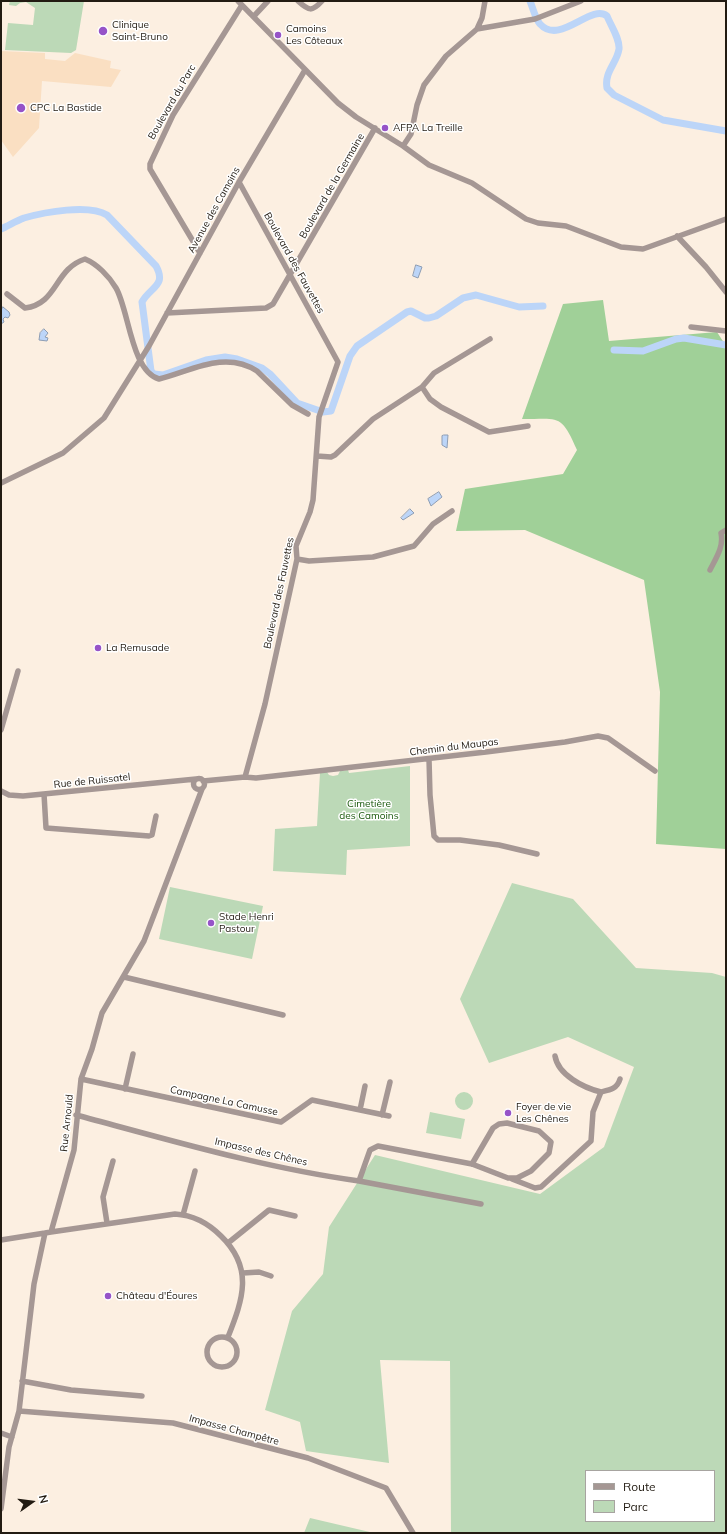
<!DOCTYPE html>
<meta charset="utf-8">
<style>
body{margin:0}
#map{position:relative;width:727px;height:1534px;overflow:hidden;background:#fcefe1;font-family:Mulish,sans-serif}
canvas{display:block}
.frame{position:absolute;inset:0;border:2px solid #221b12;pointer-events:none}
.legend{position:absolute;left:585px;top:1470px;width:130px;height:52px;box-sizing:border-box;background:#fff;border:1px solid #a7a4a0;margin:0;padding:5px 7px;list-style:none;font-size:12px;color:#221b12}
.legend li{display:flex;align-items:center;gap:8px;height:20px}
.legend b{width:20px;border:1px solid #a7a4a0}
.north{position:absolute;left:12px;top:1482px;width:40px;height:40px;-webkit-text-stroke:3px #fff;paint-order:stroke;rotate:76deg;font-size:11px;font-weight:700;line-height:16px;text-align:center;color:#221b12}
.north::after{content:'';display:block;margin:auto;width:14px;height:18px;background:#221b12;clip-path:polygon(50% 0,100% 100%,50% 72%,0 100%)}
</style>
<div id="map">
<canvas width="727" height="1534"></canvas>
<div class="frame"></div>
<ul class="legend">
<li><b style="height:5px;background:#a59794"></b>Route</li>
<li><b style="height:11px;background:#bcd9b7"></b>Parc</li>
</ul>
<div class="north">N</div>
</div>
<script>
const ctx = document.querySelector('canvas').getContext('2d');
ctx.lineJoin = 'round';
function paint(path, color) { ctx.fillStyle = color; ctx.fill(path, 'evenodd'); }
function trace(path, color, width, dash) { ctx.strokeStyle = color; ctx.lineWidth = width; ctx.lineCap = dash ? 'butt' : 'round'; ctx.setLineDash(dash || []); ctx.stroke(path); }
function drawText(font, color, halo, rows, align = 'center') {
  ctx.font = font + ' Mulish,sans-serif'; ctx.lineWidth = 3; ctx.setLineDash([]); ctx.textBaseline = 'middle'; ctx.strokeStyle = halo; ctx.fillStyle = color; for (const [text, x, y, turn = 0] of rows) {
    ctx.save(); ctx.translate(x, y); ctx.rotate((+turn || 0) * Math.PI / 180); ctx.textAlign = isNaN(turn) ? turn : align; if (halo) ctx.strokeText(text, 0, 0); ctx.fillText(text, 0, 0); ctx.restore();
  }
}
paint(new Path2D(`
 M1,51L45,53V59L65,61L75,53L111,61L110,68L121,70L111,87L42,81L39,128L13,157L1,140Z`), '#fadfc2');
paint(new Path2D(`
 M10,1H84L76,50L71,53L5,50L8,23L33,25L35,8L26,2L20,3L16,6L9,5Z
 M410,766V846L347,850L346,875L273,871L275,829L317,826L320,773L327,772L329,775L333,776L338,775L340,771L348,770L349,773Z
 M512,883L573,899L636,968L712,973L726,977V1533H451L450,1361L380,1360L389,1463L306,1451L300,1422L265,1410L292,1311L323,1274L329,1227L375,1155L540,1194L604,1147L634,1067L568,1037L489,1063L460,999ZM586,1471H714V1521H586Z
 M170,887L263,906L252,959L159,939Z
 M455 1101a9 9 0 1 1 18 0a9 9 0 1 1-18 0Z
 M430,1112L465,1119L461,1139L426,1133Z
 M310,1518L374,1533H304Z`), '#bcd9b7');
paint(new Path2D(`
 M603,300L609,341L717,332L726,346V849L656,844L660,692L644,580L525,530L456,531L465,489L563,474L577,450C561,413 559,419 522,419L563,304Z`), '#a0d098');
const water = new Path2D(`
 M416,265L422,267L418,278L413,276Z
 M3,307L9,312L10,315L8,318L5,317L3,319L4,322L1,324V311Z
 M44,329L48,333L45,337L48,338L47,341L39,340L40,333Z
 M444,435H448L447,448L442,445V436Z
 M439,492L442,497L431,506L428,499Z
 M410,509L414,513L403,520L401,518Z`);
paint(water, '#bcd5f8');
trace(water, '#8e9db3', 1);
trace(new Path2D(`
 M530,1C533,8 535,18 540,24C560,46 591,3 607,16C611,26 620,39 619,49C617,63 604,72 607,88L614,95L663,120L726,131
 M1,229C8,226 16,221 24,218C45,212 89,204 107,215L156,266C167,286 150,287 142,302L151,371L154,374L163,375L206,360L225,357L237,359L262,368L270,374L297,403L323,412L331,411L350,356L357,346L407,312L411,311L425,318H429L436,316L463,298L476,295L519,307L543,306
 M614,350L643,351L676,339L684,338L726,345`), '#bcd5f8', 7);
trace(new Path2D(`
 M238,1L338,103L356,117L403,146L429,165L472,183L526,219L538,223L566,226L621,247L643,249L726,219
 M298,1C309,11 312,12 322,1
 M254,16L268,1
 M477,29L482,18L485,1
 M403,146L411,134L417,105L424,85L446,56L477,29L535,19L581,1
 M677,236L706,267L726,292
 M200,253L150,169V164L173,115L242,5
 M7,294L25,308C58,304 54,269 85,259C97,264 109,276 116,288C129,310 131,371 159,379C191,371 225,350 257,371L292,405L308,414
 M167,313L266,308L273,304L375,128
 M691,327L726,331
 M422,387L430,399L441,407L489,432L528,426
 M317,456L331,457L335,455L373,419L422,387L434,373L490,339
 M1,483L63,453L104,418L149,346L239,182L305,70
 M297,559L309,561L373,557L414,546L433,524L452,511
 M710,570C716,558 724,547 721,533L726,530
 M1,730L18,671
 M429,759L430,795L434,836L438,840H460L499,845L537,854
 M245,777L256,778L486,752L565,742L598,736L608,738L655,771
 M193.5 784a5.5 5.5 0 1 1 11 0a5.5 5.5 0 1 1-11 0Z
 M203,781L245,777L265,704L297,559L296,546L310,512L313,500L319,417L338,362L239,182
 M1,791L9,795L23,796L196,779
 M44,794L46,828L149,836L152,835L156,816
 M124,977L283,1015
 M555,1056C558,1075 584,1088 601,1092
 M81,1079L281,1122L312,1100L389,1116
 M125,1089L133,1054
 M360,1110L365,1086
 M76,1115C170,1140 264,1168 359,1181L370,1150L378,1146L472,1164L508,1178H517L531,1171L549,1153L551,1142L539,1131L507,1123L499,1124L493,1128L472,1164
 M382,1115L390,1082
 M512,1179L535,1188L541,1187L591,1141L593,1112L601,1092C610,1090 617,1089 620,1079
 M359,1181L481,1204
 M183,1215L195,1171
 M107,1223L103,1197L113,1161
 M51,1232L175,1214C193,1215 208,1223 221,1236C254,1268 243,1299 228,1337
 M1,1240L45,1233
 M228,1243L269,1210L295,1216
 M243,1273L259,1272L271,1276
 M207 1352a15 15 0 1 1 30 0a15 15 0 1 1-30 0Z
 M22,1381L71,1390L142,1396
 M19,1411L173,1423L308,1458L386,1488L413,1533
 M1,1433L12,1437
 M1,1509L9,1447L19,1411L34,1284L45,1233L51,1232L74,1150L81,1079L92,1049L102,1013L144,941L202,789`), '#a59794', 5.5);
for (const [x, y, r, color] of [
 [103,31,5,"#9653c8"],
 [278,35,4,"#9653c8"],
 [21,108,5,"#9653c8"],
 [385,128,4,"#9653c8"],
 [98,648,4,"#9653c8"],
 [211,923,4,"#9653c8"],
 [508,1113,4,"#9653c8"],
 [108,1296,4,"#9653c8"]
]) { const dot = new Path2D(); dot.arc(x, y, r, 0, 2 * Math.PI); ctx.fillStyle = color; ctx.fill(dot); trace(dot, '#fff', 1.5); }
drawText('10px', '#221b12', '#fff', [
 ["Clinique",112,25],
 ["Saint-Bruno",112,37],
 ["Camoins",286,29],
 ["Les Côteaux",286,41],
 ["CPC La Bastide",30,108],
 ["AFPA La Treille",393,128],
 ["La Remusade",106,648],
 ["Stade Henri",219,917],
 ["Pastour",219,929],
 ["Foyer de vie",516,1107],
 ["Les Chênes",516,1119],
 ["Château d'Éoures",116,1296]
], 'left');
drawText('10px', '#221b12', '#fff', [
 ["Boulevard du Parc",172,102,-60],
 ["Boulevard de la Germaine",332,186,-60],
 ["Avenue des Camoins",214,210,-61],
 ["Boulevard des Fauvettes",294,263,61],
 ["Boulevard des Fauvettes",279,593,-78],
 ["Chemin du Maupas",454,747,-7],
 ["Rue de Ruissatel",92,781,-6],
 ["Campagne La Camusse",224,1101,12],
 ["Rue Arnould",67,1123,-84],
 ["Impasse des Chênes",261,1152,13],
 ["Impasse Champêtre",234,1430,15]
]);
drawText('10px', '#145406', '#fff', [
 ["Cimetière",369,804],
 ["des Camoins",369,816]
]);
</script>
